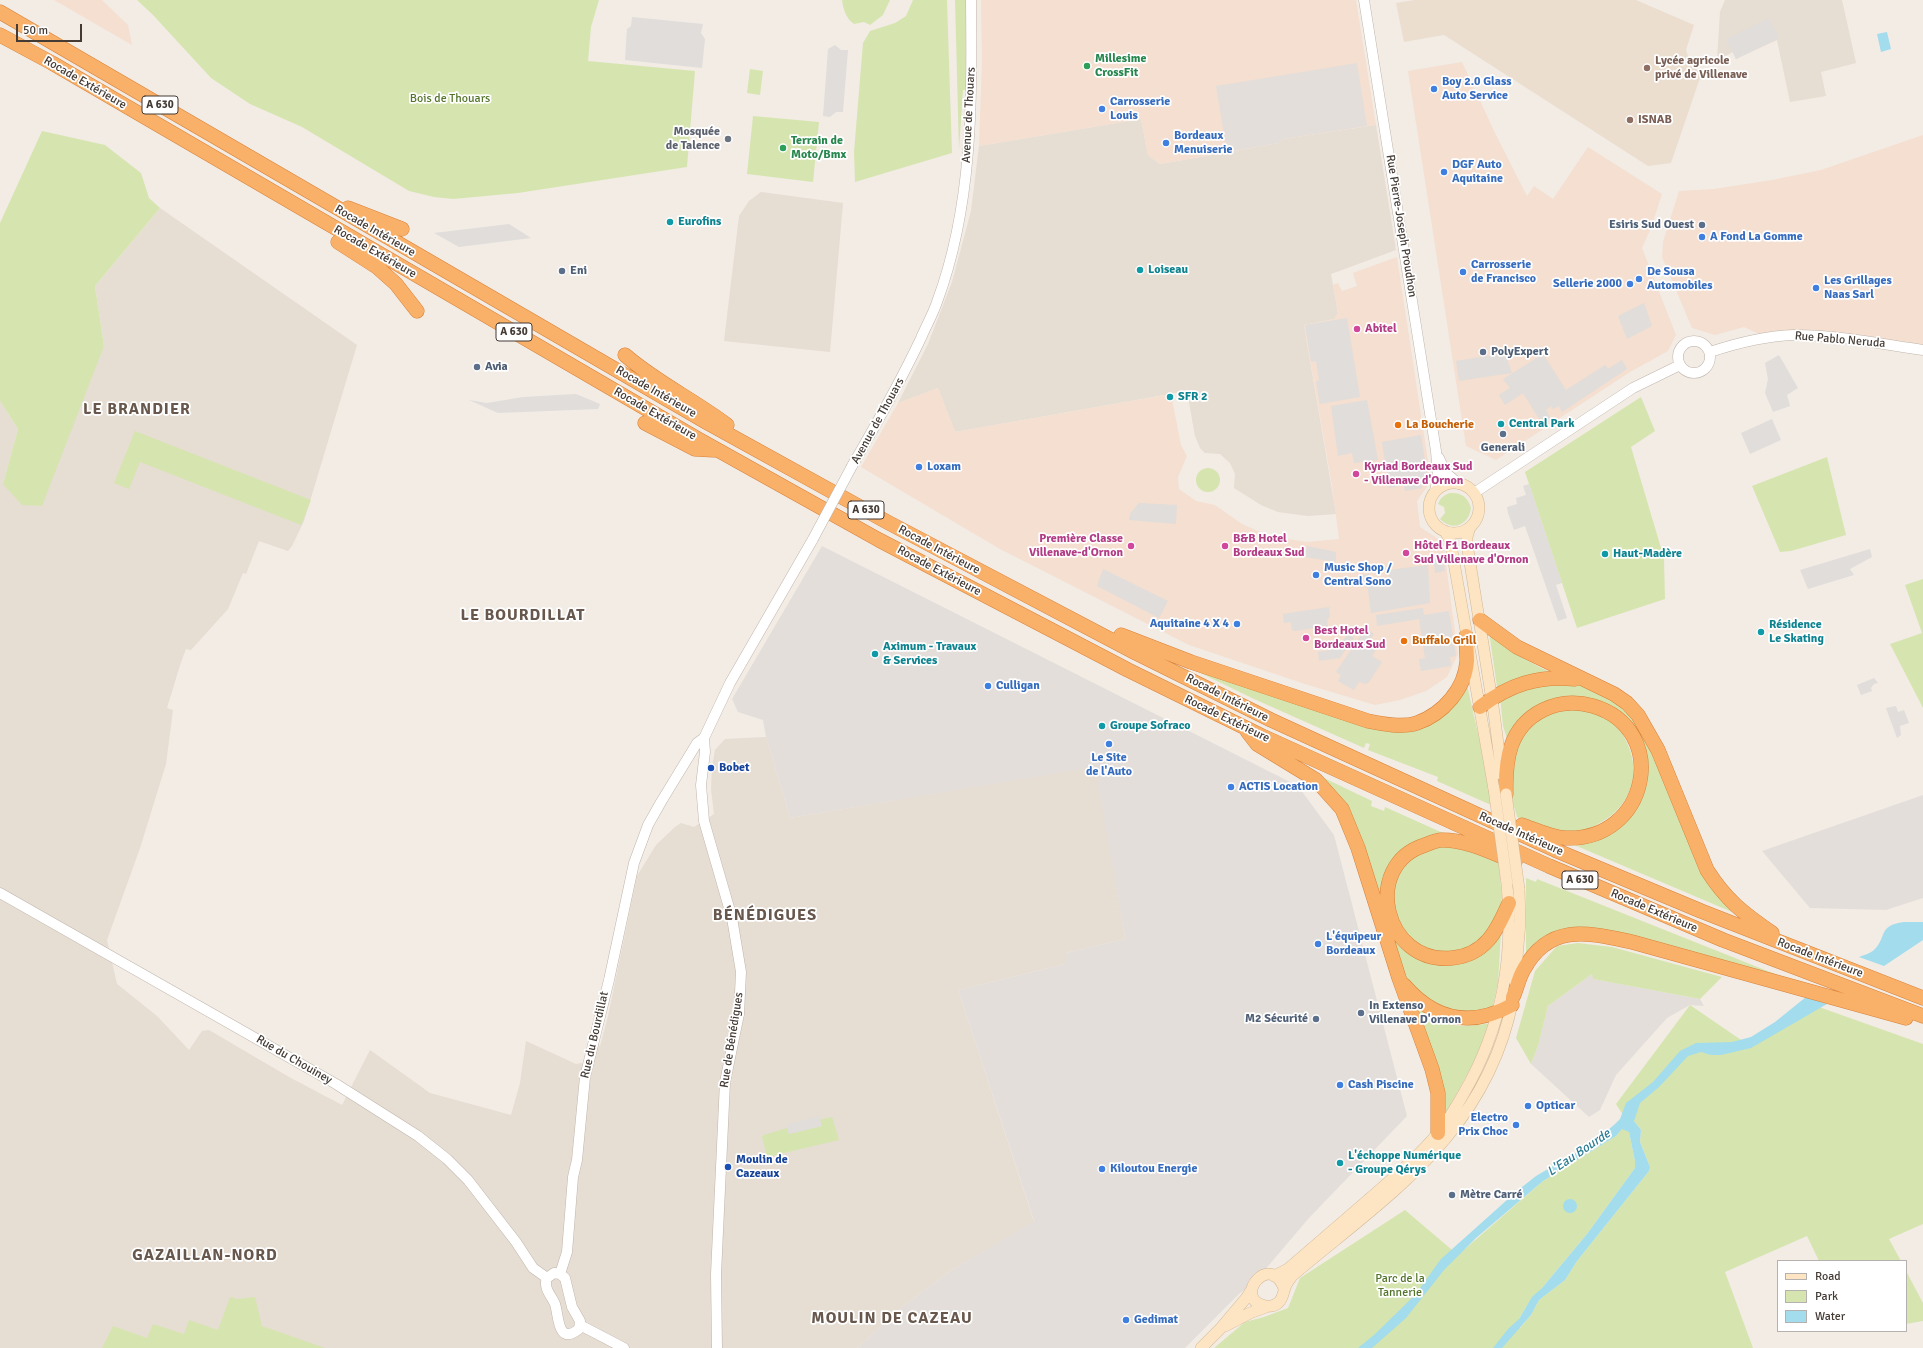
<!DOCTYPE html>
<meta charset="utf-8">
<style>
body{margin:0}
#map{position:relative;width:1923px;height:1348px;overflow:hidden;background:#f2ece5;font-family:Signika,sans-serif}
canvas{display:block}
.legend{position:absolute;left:1777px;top:1260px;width:130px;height:72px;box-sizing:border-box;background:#fff;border:1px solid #b4b1ae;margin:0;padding:5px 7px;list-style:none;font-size:12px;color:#443b35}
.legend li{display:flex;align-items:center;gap:8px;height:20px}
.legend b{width:20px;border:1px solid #b4b1ae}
.scale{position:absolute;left:16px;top:24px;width:66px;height:18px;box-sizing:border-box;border:2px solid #443b35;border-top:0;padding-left:5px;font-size:12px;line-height:14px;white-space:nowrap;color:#443b35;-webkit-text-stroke:3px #fff;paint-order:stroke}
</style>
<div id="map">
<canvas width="1923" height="1348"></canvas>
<ul class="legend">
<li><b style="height:5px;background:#fde5c4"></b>Road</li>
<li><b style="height:11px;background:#d6e5af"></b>Park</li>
<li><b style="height:11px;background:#a2dced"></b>Water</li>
</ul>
<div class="scale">50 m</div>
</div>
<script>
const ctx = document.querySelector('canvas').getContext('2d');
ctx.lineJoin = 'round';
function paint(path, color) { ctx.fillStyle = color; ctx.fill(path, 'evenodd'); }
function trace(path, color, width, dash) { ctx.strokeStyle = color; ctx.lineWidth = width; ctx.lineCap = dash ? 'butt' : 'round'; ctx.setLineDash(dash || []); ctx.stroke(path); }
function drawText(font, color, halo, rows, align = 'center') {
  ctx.font = font + ' Signika,sans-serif'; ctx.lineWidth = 3.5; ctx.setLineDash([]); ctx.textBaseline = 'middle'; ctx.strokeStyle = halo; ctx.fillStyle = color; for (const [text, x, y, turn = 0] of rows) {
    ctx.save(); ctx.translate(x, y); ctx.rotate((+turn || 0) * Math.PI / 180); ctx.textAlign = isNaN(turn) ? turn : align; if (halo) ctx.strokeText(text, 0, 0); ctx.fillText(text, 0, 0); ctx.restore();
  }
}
paint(new Path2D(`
 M1725,0H1842L1856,63L1821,72L1826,96L1790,102L1777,40L1736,59L1733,52L1717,60L1720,12Z
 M1141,119L1148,155L1160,164L1279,143L1283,139L1376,125L1396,250L1331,274L1338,313L1334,319L1304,325L1336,514L1308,516L1278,512L1261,505L1234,488L1235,474L1230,463L1220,454L1205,453L1200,448L1195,436L1187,391L955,432L938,388L898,403L928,344L952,282L971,211L979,146Z
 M761,192L843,203L830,352L724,341L739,216L749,201Z
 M160,208L357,345L304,521L292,546L288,551L259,541L246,574L243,573L228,609L191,650L186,649L181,662L167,708L173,710L166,764L140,848L107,940L117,984L157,1016L189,1050L202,1031L209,1030L289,1077L342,1105L370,1050L430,1093L511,1115L520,1083L526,1041L576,1064L581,1063L592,1066L598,1045L600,1046L608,1016L637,876L656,845L675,827L681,823L694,827L714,814L711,789L712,767L715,750L725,739L766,737L790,818L1096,766L1125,939L1065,953V964L958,990L1034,1222L950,1271L903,1306L857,1348H0V401L18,429L3,484L104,346L95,286Z`), '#e6ddd3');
paint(new Path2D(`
 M54,0H102L128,25L132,45Z
 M981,0H1356L1376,125L1283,139L1279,143L1160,164L1148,155L1141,119L979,146L982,60Z
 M1462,62L1496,135L1527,196L1534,186L1553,199L1588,147L1662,194L1651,228L1642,248L1676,335L1668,351L1630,372L1496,460L1466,446L1408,71Z
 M1923,135V350L1831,337L1768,338L1744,327L1715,335L1692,328L1662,257L1663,242L1679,191L1714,189L1772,180L1821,170Z
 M1397,257L1431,481L1417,501L1420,527L1443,542L1458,654L1447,677L1426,691L1400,700L1375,705L1305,684L1189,645L1000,549L861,467L898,403L938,388L955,432L1171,394L1181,445L1187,456L1178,477L1179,489L1196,501L1215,505L1242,524L1269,536L1307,542L1339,539L1332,486L1304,325L1334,319L1338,313L1333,285L1338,283L1342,291L1357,286L1353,273Z`), '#f4dfd0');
paint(new Path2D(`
 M1357,63L1367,126L1283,139L1279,143L1227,152L1216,86Z
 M822,546L1298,786L1334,835L1407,1116L1309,1218L1257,1279L1238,1295L1185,1348H857L903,1306L950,1271L1034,1221L958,990L1065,964V953L1125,939L1095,767L790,818L766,737L763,720L738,712L732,699Z
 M1923,795V898L1886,910L1810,908L1762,851Z
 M1592,974L1594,979L1700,999L1704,1006L1690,1005L1667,1018L1616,1075L1600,1110L1589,1117L1531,1064L1538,1046L1548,1006Z`), '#e4deda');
paint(new Path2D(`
 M1414,0H1636L1694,25L1686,50L1689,59L1700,74V78L1671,163L1648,166L1444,35L1404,42L1396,3Z`), '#ebdecf');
paint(new Path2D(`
 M137,0H599L591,27L588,61L695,71L687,167L518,193L453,199L434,197L409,191L302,127L250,104L211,78L153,15Z
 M842,0H890L883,15L870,25L864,22L854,24C846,19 843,8 842,0Z
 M913,0H947L952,153L855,182L854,152L863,43L870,31L895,23L906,16Z
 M955,0H967V90H963L959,150Z
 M750,69L763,71L760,95L747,93Z
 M753,116L819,122L813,182L747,174Z
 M42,131L105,145L141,173L149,198L160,208L95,286L104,346L42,506L22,505L3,484L18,429L0,401V223Z
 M1641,397L1655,431L1631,447L1664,558L1665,599L1577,628L1525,472Z
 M135,431L311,500L301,525L140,462L129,489L114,483Z
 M1827,457L1846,535L1791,551L1780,552L1752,486Z
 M1196 480a12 12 0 1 1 24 0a12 12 0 1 1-24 0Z
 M1450,493C1461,492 1468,497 1471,508C1469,525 1452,532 1440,519L1445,513L1444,507L1438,504C1440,498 1444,495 1450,493Z
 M1923,579V708L1890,644L1922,633L1905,585Z
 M1489,632C1506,649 1526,661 1548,671L1529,675L1497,687Z
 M1184,665L1400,729L1467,685L1486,769L1491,805L1437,781L1438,777L1368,750L1370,744L1366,743L1364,748L1254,699Z
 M1539,683L1582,684L1620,704L1637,723L1733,909L1732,912L1572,844L1637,801L1632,729L1567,699L1508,742L1503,726L1500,697Z
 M1573,708C1587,710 1604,715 1615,725C1621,730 1625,738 1628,745C1642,777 1628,809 1598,824C1588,830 1579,833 1567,833C1549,832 1533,824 1517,817C1515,808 1510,797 1510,787C1508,772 1511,759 1518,745C1531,719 1544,711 1573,708Z
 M1324,778L1372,801L1371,806L1384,811L1385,807L1443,833V836L1402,854L1388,923L1447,963L1501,932L1498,983L1492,1010L1455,1014L1413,992L1389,940L1322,779Z
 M1443,846L1473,852L1499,863L1502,898L1499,911L1485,935L1475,944L1462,951L1446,953L1419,947L1399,927L1392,892L1397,875L1416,854Z
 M1526,878L1536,882L1537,879L1785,978L1623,937L1535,945L1526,954Z
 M1578,943L1612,947L1722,977L1700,999L1593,979L1592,974L1548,1006L1538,1046L1531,1064L1516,1038L1535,971L1557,946Z
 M1410,1002C1441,1026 1453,1029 1491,1023L1483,1046L1447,1111L1443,1110Z
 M1690,1005L1747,1044L1819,1007L1923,1044V1224L1889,1239L1901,1261H1819L1807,1236L1725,1272L1753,1348H1214L1245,1322L1264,1317L1288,1308L1300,1278L1405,1210L1458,1255L1543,1181L1616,1136L1622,1128L1629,1132L1635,1161V1168L1587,1234L1526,1307L1519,1319L1520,1328L1531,1315L1539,1300L1565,1280L1577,1261L1649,1171L1650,1167L1640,1142L1641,1130L1634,1121H1627L1616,1104Z
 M832,1117L839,1140L767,1157L762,1137L764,1135L787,1128L789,1134L821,1126L819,1120Z
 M1906,1271L1923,1303V1321L1906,1324Z
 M230,1297L237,1299L255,1297L262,1326L325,1348H102L113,1326L147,1338L153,1324L184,1334L189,1320L218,1330Z`), '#d6e5af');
paint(new Path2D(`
 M632,17L703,24L701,33L705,39L702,68L625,60L627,29L631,26Z
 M1769,18L1779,38L1736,59L1726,39Z
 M835,45L841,50H848L843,112H836L830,117L823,116L828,49Z
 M509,224L531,238L459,247L434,233Z
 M1644,303L1652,326L1627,339L1618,316Z
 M1347,318L1360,397L1320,404L1316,382L1319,380L1316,361L1311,362L1305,325Z
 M1505,353L1512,373L1459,381L1456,361Z
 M1543,354L1566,390L1605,365L1608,369L1622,360L1627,369L1562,412L1559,406L1553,409L1551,406L1546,410L1551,419L1543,425L1523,393L1505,405L1499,395L1510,388L1503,379Z
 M1779,355L1798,388L1787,395L1790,406L1773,412L1765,393L1768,379L1765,363Z
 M576,394L600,404L598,409L498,413L469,400L487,403L523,397Z
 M1367,400L1378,460L1354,463L1352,453L1338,456L1331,406Z
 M1772,419L1781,440L1750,454L1741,433Z
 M1421,435L1428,481L1421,482L1422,488L1405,491L1404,485L1389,488L1382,442Z
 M1529,484L1562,583L1556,585L1567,618L1558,621L1525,526L1514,530L1508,513L1507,507L1517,504L1516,498L1526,495L1523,486Z
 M1139,503L1177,505L1176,524L1129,520L1130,514Z
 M1307,546L1336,552V562L1305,557Z
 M1870,549L1872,557L1850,569L1854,575L1808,589L1800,570Z
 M1442,553L1445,571L1435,573L1433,554Z
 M1428,565L1430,603L1371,613L1368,589L1361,583L1363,581L1362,575L1369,574L1370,580L1389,577L1388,570Z
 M1103,569L1168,601L1159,618L1097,586Z
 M1329,607L1330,616L1327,620L1328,626L1295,631L1292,630L1291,622L1284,623L1283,614Z
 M1423,608L1424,615L1449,611L1456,656L1450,657L1451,666L1421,671L1419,659L1425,658L1419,619L1377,626L1376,615Z
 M1366,628L1374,634L1368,642L1377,648L1372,656L1382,662L1369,682L1366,684L1359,682L1354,690L1338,681L1341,675L1336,672Z
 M1348,634L1354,638L1340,658L1319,661L1318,652L1336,649Z
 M1874,678L1878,683L1874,684L1871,688L1872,691L1861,695L1857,685Z
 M1896,706L1898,712L1904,710L1909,723L1900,726L1901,735L1897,738L1886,708Z
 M819,1116L822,1126L789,1134L786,1125Z`), '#e0ddda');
paint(new Path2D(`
 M1887,32L1891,49L1881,52L1877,34Z
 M1904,922H1923V940L1884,966L1859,957C1864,955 1871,953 1874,950C1888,936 1877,926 1904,922Z
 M1806,997L1827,1004L1751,1048L1721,1055H1711L1701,1052L1688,1056L1659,1087L1640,1103L1634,1121L1641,1130L1640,1142L1650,1167L1649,1171L1577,1261L1565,1280L1539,1300L1531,1315L1502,1348H1493L1508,1329L1519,1319L1532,1297L1542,1288L1587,1234L1635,1168V1161L1629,1132L1622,1129L1616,1136L1543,1181L1476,1238L1444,1270L1406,1318L1372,1348H1358L1374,1335L1415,1295L1441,1259L1517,1191L1536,1176L1593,1143L1615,1124L1620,1119L1626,1103L1653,1082L1680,1051L1696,1043L1732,1042L1751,1037L1775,1022Z
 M1563 1206a7 7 0 1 1 14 0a7 7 0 1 1-14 0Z`), '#a2dced');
const tertiary = new Path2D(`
 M1364,0L1436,451L1438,475L1435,492
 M1678 357a16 16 0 1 1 32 0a16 16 0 1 1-32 0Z
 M1710,352C1737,343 1765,336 1794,335C1837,335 1881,344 1923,350
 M1439,458L1446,473L1459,484
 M852,466C877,423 900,383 921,338C926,326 933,314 937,302C973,205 972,102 971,0
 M1474,493L1633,388L1680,365
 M704,738L705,752L701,785L704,821L732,918L741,972L739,1014L725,1082L716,1274L717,1348
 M0,893L336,1084L418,1136L447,1159L468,1180L516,1242L533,1268L547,1278
 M554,1273L560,1274L565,1278L572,1307L580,1321L579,1329C557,1346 559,1316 555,1304C551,1295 543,1288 547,1278Z
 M560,1274L567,1252L573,1177L577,1160L585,1077L609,980L634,863L648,825L661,802L697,743L704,738L730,683L813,539
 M580,1325L624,1348`);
const secondary = new Path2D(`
 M1429 508a25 25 0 1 1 50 0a25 25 0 1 1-50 0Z
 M1470,527L1467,537V544L1494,713L1502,775
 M1445,531L1450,540L1494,789
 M1515,982L1520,922L1519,889
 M1274,1276L1288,1269C1315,1246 1341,1223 1368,1200C1392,1179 1417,1158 1438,1133C1448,1121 1456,1107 1464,1093C1502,1027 1514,959 1507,884
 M1284,1288C1270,1252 1234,1296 1262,1305C1268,1307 1274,1307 1279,1302C1283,1298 1283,1293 1285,1288C1286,1283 1290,1279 1293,1275C1389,1194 1487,1133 1513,999
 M1225,1326L1250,1313L1266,1307
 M1201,1348L1220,1329L1247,1297L1252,1289`);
const motorway = new Path2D(`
 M0,12L706,422L889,523L1136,653L1271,720L1555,850L1701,911L1923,998
 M0,35L52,63L698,439L879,540L1128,670L1262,736L1549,866L1723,940L1923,1016
 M348,208L402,229
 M338,242L377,267L396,284L417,311
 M625,355C656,382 694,400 727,425
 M645,423L695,449L714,450
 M1480,620L1517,647L1614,694L1627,703L1638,715L1658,750L1707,870C1726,900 1743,913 1772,933
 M1121,635L1191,662L1368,721C1383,724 1403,728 1417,723C1443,714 1465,689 1467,661C1467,653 1466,644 1466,636
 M1480,707C1509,685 1538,675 1575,679
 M1247,731L1257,744L1316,780L1342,809L1358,848L1399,978L1432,1069L1438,1093V1133
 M1506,794C1505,760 1509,727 1543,710C1559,702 1576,701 1593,706C1671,729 1649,842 1565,838C1550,837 1536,830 1522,825
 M1509,903C1497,931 1485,955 1452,958C1384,965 1361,865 1425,845C1430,843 1437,840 1442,840C1468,840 1492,853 1515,862
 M1404,985C1434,1020 1471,1028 1512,1005
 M1513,997C1517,988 1519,977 1524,969C1550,922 1589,933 1632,942L1906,1018`);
trace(tertiary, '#c0b5ab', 11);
trace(secondary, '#d1b796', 12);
trace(motorway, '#d88239', 15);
trace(tertiary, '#fff', 10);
trace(secondary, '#fde5c4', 11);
trace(motorway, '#f9b069', 14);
const tertiaryBridge = new Path2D(`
 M813,539L852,466`);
const secondaryBridge = new Path2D(`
 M1494,789L1507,884
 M1506,794L1519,889`);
trace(tertiaryBridge, '#c0b5ab', 11, []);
trace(secondaryBridge, '#d1b796', 12, []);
trace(tertiaryBridge, '#fff', 10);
trace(secondaryBridge, '#fde5c4', 11);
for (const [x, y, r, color] of [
 [1087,66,4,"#2e9e5b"],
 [1647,68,4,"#8d6e63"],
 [1434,89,4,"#3f7fe0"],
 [1102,109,4,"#3f7fe0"],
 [1630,120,4,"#8d6e63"],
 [728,139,4,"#6b7280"],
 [1166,143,4,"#3f7fe0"],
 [783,148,4,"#2e9e5b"],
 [1444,172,4,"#3f7fe0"],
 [670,222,4,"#0f9aa8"],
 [1702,225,4,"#5c6f8a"],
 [1702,237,4,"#3f7fe0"],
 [1140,270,4,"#0f9aa8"],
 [562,271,4,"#5c6f8a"],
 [1463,272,4,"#3f7fe0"],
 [1639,279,4,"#3f7fe0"],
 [1630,284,4,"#3f7fe0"],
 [1816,288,4,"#3f7fe0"],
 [1357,329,4,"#d1479c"],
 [1483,352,4,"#5c6f8a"],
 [477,367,4,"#5c6f8a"],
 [1170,397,4,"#0f9aa8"],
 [1501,424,4,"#0f9aa8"],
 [1398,425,4,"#e8710a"],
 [1503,434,4,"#5c6f8a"],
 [919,467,4,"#3f7fe0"],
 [1356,474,4,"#d1479c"],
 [1131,546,4,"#d1479c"],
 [1225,546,4,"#d1479c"],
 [1406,553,4,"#d1479c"],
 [1605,554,4,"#0f9aa8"],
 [1316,575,4,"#3f7fe0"],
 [1237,624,4,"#3f7fe0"],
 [1761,632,4,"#0f9aa8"],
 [1306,638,4,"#d1479c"],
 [1404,641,4,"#e8710a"],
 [875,654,4,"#0f9aa8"],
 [988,686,4,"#3f7fe0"],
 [1102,726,4,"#0f9aa8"],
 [1109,744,4,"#3f7fe0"],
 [711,768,4,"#1a4fb4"],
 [1231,787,4,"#3f7fe0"],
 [1318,944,4,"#3f7fe0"],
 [1361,1013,4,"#5c6f8a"],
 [1316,1019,4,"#5c6f8a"],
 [1340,1085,4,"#3f7fe0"],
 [1528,1106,4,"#3f7fe0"],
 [1516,1125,4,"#3f7fe0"],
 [1340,1163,4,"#0f9aa8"],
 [728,1167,4,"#1a4fb4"],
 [1102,1169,4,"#3f7fe0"],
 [1452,1195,4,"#5c6f8a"],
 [1126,1320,4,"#3f7fe0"]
]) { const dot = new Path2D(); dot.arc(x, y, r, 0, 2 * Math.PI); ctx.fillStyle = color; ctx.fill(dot); trace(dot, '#fff', 1.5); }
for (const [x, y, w] of [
 [160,105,36],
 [514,332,36],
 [866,510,36],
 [1580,880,36]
]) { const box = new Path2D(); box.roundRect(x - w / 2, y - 9, w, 18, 3); ctx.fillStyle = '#fff'; ctx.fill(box); trace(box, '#443b35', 1); }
drawText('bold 11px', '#443b35', null, [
 ["A 630",160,105],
 ["A 630",514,332],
 ["A 630",866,510],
 ["A 630",1580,880]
]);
drawText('bold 12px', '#27864d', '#fff', [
 ["Millesime",1095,59],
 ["CrossFit",1095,73],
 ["Terrain de",791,141],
 ["Moto/Bmx",791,155]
], 'left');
drawText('bold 12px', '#785e54', '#fff', [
 ["Lycée agricole",1655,61],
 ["privé de Villenave",1655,75],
 ["ISNAB",1638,120]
], 'left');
drawText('bold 12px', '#366cbe', '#fff', [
 ["Boy 2.0 Glass",1442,82],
 ["Auto Service",1442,96],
 ["Carrosserie",1110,102],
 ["Louis",1110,116],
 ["Bordeaux",1174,136],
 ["Menuiserie",1174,150],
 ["DGF Auto",1452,165],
 ["Aquitaine",1452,179],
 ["A Fond La Gomme",1710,237],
 ["Carrosserie",1471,265],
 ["de Francisco",1471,279],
 ["De Sousa",1647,272],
 ["Automobiles",1647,286],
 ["Les Grillages",1824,281],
 ["Naas Sarl",1824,295],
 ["Sellerie 2000",1622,284,"right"],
 ["Loxam",927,467],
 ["Music Shop /",1324,568],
 ["Central Sono",1324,582],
 ["Aquitaine 4 X 4",1229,624,"right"],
 ["Culligan",996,686],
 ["Le Site",1109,758,"center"],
 ["de l'Auto",1109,772,"center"],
 ["ACTIS Location",1239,787],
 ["L'équipeur",1326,937],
 ["Bordeaux",1326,951],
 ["Cash Piscine",1348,1085],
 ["Opticar",1536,1106],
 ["Electro",1508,1118,"right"],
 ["Prix Choc",1508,1132,"right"],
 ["Kiloutou Energie",1110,1169],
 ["Gedimat",1134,1320]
], 'left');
drawText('12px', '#443b35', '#fff', [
 ["Rocade Extérieure",85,83,30],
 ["Avenue de Thouars",969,115,-87],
 ["Rue Pierre-Joseph Proudhon",1401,226,81],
 ["Rocade Intérieure",375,231,30],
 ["Rocade Extérieure",375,252,30],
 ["Rue Pablo Neruda",1840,340,5],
 ["Rocade Intérieure",656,392,30],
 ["Rocade Extérieure",655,414,30],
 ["Avenue de Thouars",878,421,-61],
 ["Rocade Intérieure",939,550,28],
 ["Rocade Extérieure",939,571,28],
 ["Rocade Intérieure",1227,698,27],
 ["Rocade Extérieure",1227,719,26],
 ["Rocade Intérieure",1521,834,24],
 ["Rocade Extérieure",1654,911,23],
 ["Rocade Intérieure",1820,958,21],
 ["Rue du Bourdillat",595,1035,-77],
 ["Rue de Bénédigues",732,1040,-81],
 ["Rue du Chouiney",294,1060,30]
]);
drawText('12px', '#53742a', '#fff', [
 ["Bois de Thouars",450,99],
 ["Parc de la",1400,1279],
 ["Tannerie",1400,1293]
]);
drawText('bold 12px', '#5b616d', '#fff', [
 ["Mosquée",720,132],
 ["de Talence",720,146]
], 'right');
drawText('bold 12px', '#0d838f', '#fff', [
 ["Eurofins",678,222],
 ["Loiseau",1148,270],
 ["SFR 2",1178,397],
 ["Central Park",1509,424],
 ["Haut-Madère",1613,554],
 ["Résidence",1769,625],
 ["Le Skating",1769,639],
 ["Aximum - Travaux",883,647],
 ["& Services",883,661],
 ["Groupe Sofraco",1110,726],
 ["L'échoppe Numérique",1348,1156],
 ["- Groupe Qérys",1348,1170]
], 'left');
drawText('bold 12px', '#4e5e75', '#fff', [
 ["Esiris Sud Ouest",1694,225,"right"],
 ["Eni",570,271],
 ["PolyExpert",1491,352],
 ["Avia",485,367],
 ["Generali",1503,448,"center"],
 ["In Extenso",1369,1006],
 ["Villenave D'ornon",1369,1020],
 ["M2 Sécurité",1308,1019,"right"],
 ["Mètre Carré",1460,1195]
], 'left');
drawText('bold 12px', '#b23c85', '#fff', [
 ["Abitel",1365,329],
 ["Kyriad Bordeaux Sud",1364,467],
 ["- Villenave d'Ornon",1364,481],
 ["Première Classe",1123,539,"right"],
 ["Villenave-d'Ornon",1123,553,"right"],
 ["B&B Hotel",1233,539],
 ["Bordeaux Sud",1233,553],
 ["Hôtel F1 Bordeaux",1414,546],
 ["Sud Villenave d'Ornon",1414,560],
 ["Best Hotel",1314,631],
 ["Bordeaux Sud",1314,645]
], 'left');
drawText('bold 12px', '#c56008', '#fff', [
 ["La Boucherie",1406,425],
 ["Buffalo Grill",1412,641]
], 'left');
drawText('bold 12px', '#164399', '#fff', [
 ["Bobet",719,768],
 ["Moulin de",736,1160],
 ["Cazeaux",736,1174]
], 'left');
drawText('italic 13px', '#2d7b95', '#fff', [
 ["L'Eau Bourde",1579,1153,-34]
]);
ctx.letterSpacing = '1px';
drawText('bold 16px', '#67574c', '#fff', [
 ["LE BRANDIER",137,410],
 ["LE BOURDILLAT",523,616],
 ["BÉNÉDIGUES",765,916],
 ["GAZAILLAN-NORD",205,1256],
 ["MOULIN DE CAZEAU",892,1319]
]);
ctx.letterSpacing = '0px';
</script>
